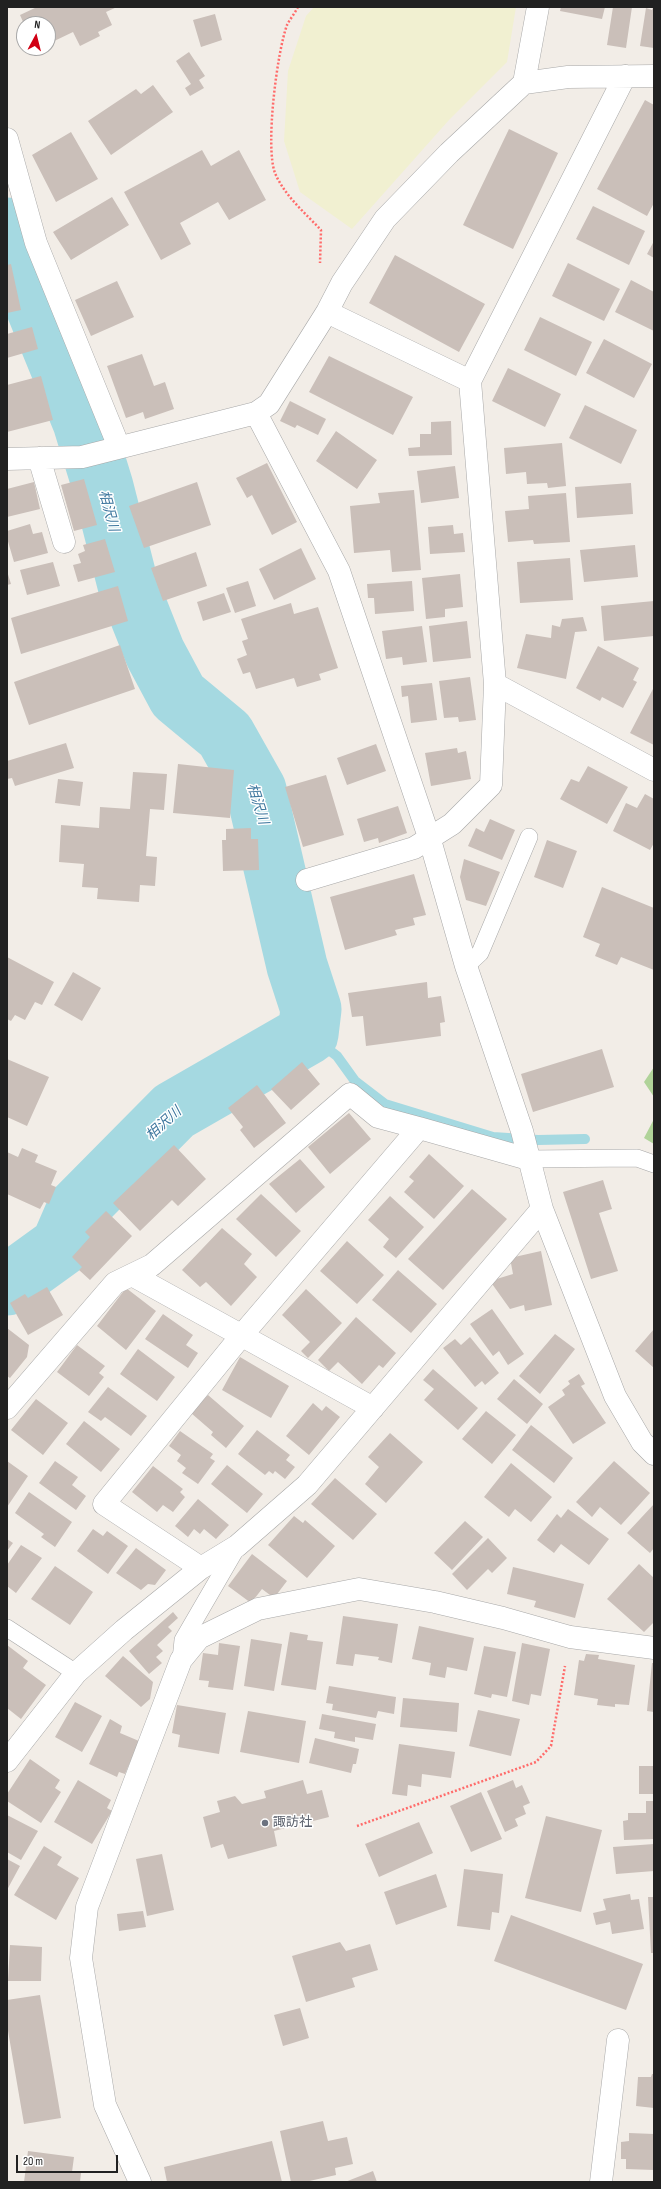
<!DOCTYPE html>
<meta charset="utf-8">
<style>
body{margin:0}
#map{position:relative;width:661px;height:2189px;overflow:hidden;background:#f2ede7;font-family:"Sofia Sans Condensed",sans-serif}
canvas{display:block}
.frame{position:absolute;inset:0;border:8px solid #212121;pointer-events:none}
.north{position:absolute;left:16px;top:16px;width:40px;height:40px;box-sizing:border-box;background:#fff;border:1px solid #a6a6a6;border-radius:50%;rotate:7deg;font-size:11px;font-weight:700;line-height:16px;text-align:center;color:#212121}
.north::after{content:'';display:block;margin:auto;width:14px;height:18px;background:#d10014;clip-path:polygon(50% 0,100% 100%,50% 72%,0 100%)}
.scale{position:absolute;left:16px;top:2155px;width:102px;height:18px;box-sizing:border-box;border:2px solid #212121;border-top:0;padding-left:5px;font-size:12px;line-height:14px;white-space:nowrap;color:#212121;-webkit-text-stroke:3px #fff;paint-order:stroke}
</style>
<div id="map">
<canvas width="661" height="2189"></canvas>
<div class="frame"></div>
<div class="north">N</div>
<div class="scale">20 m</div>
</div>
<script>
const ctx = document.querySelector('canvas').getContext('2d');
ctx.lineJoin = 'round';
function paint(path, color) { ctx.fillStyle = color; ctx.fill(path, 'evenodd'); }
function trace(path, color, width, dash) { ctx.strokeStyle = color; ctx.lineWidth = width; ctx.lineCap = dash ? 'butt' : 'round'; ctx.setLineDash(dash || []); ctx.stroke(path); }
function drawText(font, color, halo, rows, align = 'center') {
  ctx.font = font + ' "Sofia Sans Condensed","Noto Sans JP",sans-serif'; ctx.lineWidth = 3; ctx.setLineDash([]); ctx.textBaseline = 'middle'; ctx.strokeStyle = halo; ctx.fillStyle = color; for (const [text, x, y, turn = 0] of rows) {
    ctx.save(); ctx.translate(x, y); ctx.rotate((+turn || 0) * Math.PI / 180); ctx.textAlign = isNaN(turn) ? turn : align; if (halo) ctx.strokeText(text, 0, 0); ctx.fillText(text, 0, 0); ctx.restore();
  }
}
paint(new Path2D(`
 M314,7H516L507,62L449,120L352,229L300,192L284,141L288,71L306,16Z`), '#f1f0d1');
paint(new Path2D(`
 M654,1067V1097L644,1082Z
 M654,1119V1144L644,1138Z`), '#b0d399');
trace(new Path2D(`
 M308,1034L337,1056L355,1081L385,1104L493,1137L538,1140L585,1139`), '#a5d9e1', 10);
trace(new Path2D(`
 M7,228L14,253L83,422L103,487L128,585L155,653L178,696L225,735L256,790L297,966L311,1009L308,1034L174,1111L77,1209L61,1246L7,1285`), '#a5d9e1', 61);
paint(new Path2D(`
 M37,7H117L106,12L112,25L98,32L100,36L80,46L73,32L48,44V24H24L20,15Z
 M561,7H605L602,19L560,11Z
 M613,7H632L626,48L607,45Z
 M653,7H654V48L640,46L646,8L652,10Z
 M215,14L222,40L201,47L193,20Z
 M189,52L205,76L199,80L204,88L190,96L185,88L191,84L176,61Z
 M153,85L173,112L111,155L88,121L136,89L141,94Z
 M645,100L654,105V203L647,216L597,189Z
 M509,129L558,153L513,249L463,225Z
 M71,132L98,179L56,202L32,155Z
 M202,150L211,166L239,150L266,200L229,220L218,202L180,223L191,244L161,260L124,192Z
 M112,197L129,225L71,260L53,232Z
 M593,206L645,231L629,265L576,239Z
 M654,241V258L647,254Z
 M395,255L485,304L459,352L369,303Z
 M568,263L620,289L604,321L552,296Z
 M11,264L21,310L7,313V265Z
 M631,280L654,292V331L615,312Z
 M117,281L134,317L91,336L75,300Z
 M540,317L592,342L576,376L524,350Z
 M32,327L38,349L7,358V334Z
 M604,339L652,364L634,398L586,373Z
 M142,354L154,386L165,382L174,409L145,419L143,412L126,418L107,366Z
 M329,356L413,397L393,435L309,392Z
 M508,368L561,394L545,427L492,401Z
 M41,376L53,420L7,432V385Z
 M290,401L326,419L318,435L297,425L295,428L280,421Z
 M585,405L637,430L621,464L569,438Z
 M451,421L452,455L409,456L408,448L420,447V434H431V422Z
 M336,431L377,460L357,489L316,461Z
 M562,443L566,486L548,488L547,483L527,484L526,472L506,474L504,448Z
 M267,463L297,522L272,535L252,495L247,498L236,478Z
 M455,466L459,498L421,503L417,471Z
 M84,479L97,525L74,531L61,485Z
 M34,482L40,509L7,517V489Z
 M197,482L211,525L144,548L129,506Z
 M631,483L633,514L577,518L575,487Z
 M414,490L421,570L392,572L390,550L354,553L350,506L380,503L378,493Z
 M566,493L570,542L534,544L533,540L508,542L505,511L529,509L528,496Z
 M30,524L33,534L42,532L48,553L14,562L7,538V531Z
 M453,525L454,534L463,533L465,552L430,554L428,527Z
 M105,539L115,572L78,582L73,565L81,563L78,554L85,551L83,545Z
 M635,545L638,577L584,582L580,550Z
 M301,548L316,579L274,600L259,569Z
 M196,552L207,586L163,601L151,568Z
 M570,558L573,600L520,603L517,562Z
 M53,562L60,586L27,595L20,570Z
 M7,571L11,584L7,585Z
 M460,574L463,607L445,609V617L426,619L422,578Z
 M248,581L256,606L235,613L226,588Z
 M412,581L414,611L375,614L374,598H368L367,584Z
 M118,586L128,621L21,654L11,618Z
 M224,593L231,612L203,621L197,602Z
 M654,601V636L604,641L601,606Z
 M291,603L294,614L318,607L338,668L319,674L321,680L297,687L294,678L256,689L250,672L243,674L237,659L247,655L242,641L248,639L241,619Z
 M583,617L587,631L575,632L566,679L517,668L526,634L551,638L552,625L560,627L562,619Z
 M467,621L471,658L433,662L429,626Z
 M422,626L427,662L403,665L402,657L386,659L382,631Z
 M120,645L135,689L29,725L14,682Z
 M598,646L639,668L633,680L637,682L623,708L602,697L600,701L576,688Z
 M470,677L476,720L459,722L458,717L444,718L439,681Z
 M432,683L437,720L411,723L408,696L402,697L401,686Z
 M654,687V745L630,733Z
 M66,743L74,768L15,786L12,778L7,779V761Z
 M376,744L386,771L347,785L337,758Z
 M457,748L458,753L466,751L471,779L431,786L425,753Z
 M178,764L234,770L230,818L173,813Z
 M588,766L628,787L607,824L560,799L571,779L579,782Z
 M133,772L167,774L164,810L150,809L146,856L157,857L155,886L140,885L139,902L97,899L98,888L82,887L84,864L59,862L61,825L99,828L100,807L130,809Z
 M326,775L344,835L303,847L285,787Z
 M58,779L83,782L80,806L55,803Z
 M645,794L654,799V843L650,850L613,831L626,803L637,808Z
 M398,806L407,833L379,843L378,838L364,842L357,819Z
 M490,819L515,830L502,860L468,846L476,828L484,832Z
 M251,828V839H258L259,870L223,871L222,840H226V829Z
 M547,840L577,851L563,888L534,877Z
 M464,859L500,872L486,906L466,900L460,877Z
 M414,874L426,915L413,918L415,925L395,930L397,935L345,950L330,897Z
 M602,887L654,908V970L621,957L617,965L595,956L600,944L583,937Z
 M7,957L54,982L42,1005L35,1002L25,1020L15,1015L11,1021L7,1019Z
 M73,972L101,988L82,1021L54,1005Z
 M427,982L428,998L441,996L445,1022L440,1023L441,1036L366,1046L363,1016L352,1017L348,993Z
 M602,1049L614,1087L533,1112L521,1074Z
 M7,1059L49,1077L27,1126L7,1117Z
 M302,1062L320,1084L291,1110L271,1089Z
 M257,1085L286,1123L254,1148L240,1130L243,1127L228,1108Z
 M349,1113L371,1139L330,1174L308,1147Z
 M174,1145L206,1179L178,1206L172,1200L140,1231L113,1203Z
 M22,1148L38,1155L35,1162L57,1171L51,1185L56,1187L49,1204L44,1202L40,1209L7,1194V1152L18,1157Z
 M429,1154L464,1186L434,1219L404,1192L414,1181L409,1177Z
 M300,1159L325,1187L296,1213L269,1184Z
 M603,1180L612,1209L599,1213L618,1271L591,1279L563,1192Z
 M472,1189L507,1219L443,1290L408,1259Z
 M261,1194L301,1231L276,1257L236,1219Z
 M390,1196L424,1227L396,1258L383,1247L389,1239L368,1220Z
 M106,1211L132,1236L90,1280L79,1270L82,1267L72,1257L90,1237L85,1232Z
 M222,1228L252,1254L244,1264L257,1277L231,1306L206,1282L200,1287L182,1270Z
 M347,1241L384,1275L357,1304L320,1271Z
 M541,1251L552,1305L525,1311L524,1305L510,1309L490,1281L513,1274L510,1258Z
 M398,1270L437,1304L411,1333L372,1300Z
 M47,1287L63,1315L28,1335L10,1303L25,1294L28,1298Z
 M126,1288L156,1311L126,1350L97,1326Z
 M306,1289L342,1323L308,1358L301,1351L310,1342L282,1315Z
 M492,1309L524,1354L508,1365L499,1351L493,1356L470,1324Z
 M163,1314L193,1335L186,1345L198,1353L188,1368L145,1339Z
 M356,1317L396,1353L383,1368L379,1365L362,1384L338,1362L329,1371L318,1360Z
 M7,1328L29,1345L27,1357L10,1378L7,1376Z
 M654,1329V1368L635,1351Z
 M555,1334L575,1349L540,1394L519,1376Z
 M470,1337L499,1373L485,1385L482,1381L475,1387L443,1348L455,1339L461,1345Z
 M77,1345L105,1366L99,1373L104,1377L89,1396L57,1372Z
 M138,1349L175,1377L157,1401L120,1374Z
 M240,1357L289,1386L271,1418L222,1390Z
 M433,1369L478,1408L458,1430L424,1400L434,1389L423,1380Z
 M579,1374L585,1384L581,1386L606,1423L573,1444L548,1407L565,1395L562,1390L570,1384L568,1381Z
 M514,1379L543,1404L527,1424L497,1399Z
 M108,1387L147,1416L131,1436L105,1417L101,1421L88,1412Z
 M208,1395L244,1426L226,1448L211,1435L213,1432L191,1413Z
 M36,1399L68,1423L43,1455L11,1430Z
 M313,1403L322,1411L326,1406L340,1417L309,1455L286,1436Z
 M486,1411L516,1435L492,1464L462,1439Z
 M84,1421L120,1449L101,1472L66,1444Z
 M531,1425L573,1458L554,1483L512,1450Z
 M257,1430L290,1455L286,1460L295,1467L285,1479L275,1471L273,1474L269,1471L265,1475L238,1454Z
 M180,1431L213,1454L210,1458L215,1461L198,1484L182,1473L186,1468L177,1461L181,1455L169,1446Z
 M390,1433L423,1462L386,1503L365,1484L379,1467L368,1457Z
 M7,1461L28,1476L7,1507Z
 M55,1461L78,1477L72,1485L86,1496L76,1510L39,1483Z
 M614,1461L650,1493L621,1525L600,1507L592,1517L576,1502Z
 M511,1463L552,1497L531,1522L515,1509L509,1517L484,1497Z
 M227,1465L263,1494L247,1513L211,1484Z
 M153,1466L183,1489L180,1492L185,1497L173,1512L163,1505L157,1512L132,1492Z
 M335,1478L377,1514L353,1540L311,1504Z
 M29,1492L72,1522L55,1547L41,1537L44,1534L15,1513Z
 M198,1499L229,1525L216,1539L204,1529L200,1534L194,1529L188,1537L175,1526Z
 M654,1504V1548L650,1553L627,1533Z
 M568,1509L609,1539L589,1565L561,1544L554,1553L537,1540L557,1514L561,1518Z
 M294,1516L303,1523L305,1520L335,1546L307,1578L268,1545Z
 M465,1521L483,1537L452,1570L434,1553Z
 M93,1529L103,1536L107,1531L128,1546L108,1574L77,1551Z
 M488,1538L507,1558L492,1573L488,1569L467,1590L452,1574Z
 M7,1539L13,1543L7,1551Z
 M21,1545L42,1558L16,1593L7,1586V1565Z
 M136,1548L166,1570L155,1585L148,1584L141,1590L116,1573Z
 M252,1554L287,1581L274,1598L262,1589L251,1603L228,1586Z
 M639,1564L654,1578V1622L644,1632L607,1599Z
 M55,1566L93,1592L70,1625L31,1599Z
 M513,1567L584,1584L575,1618L534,1607L536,1601L507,1594Z
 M173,1612L178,1618L168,1627L172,1631L157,1645L163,1651L156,1657L162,1663L149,1674L129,1651Z
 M343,1616L398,1624L392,1663L378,1660L379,1657L355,1654L353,1666L336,1664Z
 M419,1626L474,1638L467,1671L447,1667L445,1678L429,1675L431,1663L412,1659Z
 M290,1632L308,1635L307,1640L323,1642L316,1690L281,1685Z
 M251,1639L282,1644L274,1691L244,1686Z
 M219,1643L240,1646L233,1690L208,1687L209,1681L199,1680L203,1653L218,1655Z
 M522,1643L550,1649L541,1696L531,1694L529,1705L512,1701Z
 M7,1645L28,1661L23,1668L46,1685L21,1719L7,1708Z
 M484,1646L516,1652L507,1697L492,1694L491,1698L474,1694Z
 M586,1654L599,1655L598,1659L635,1665L629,1705L615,1704V1707L597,1705L598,1699L574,1695L579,1660L584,1661Z
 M123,1656L153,1682L150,1699L141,1707L105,1676Z
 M652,1663H654V1712L647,1711Z
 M329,1686L396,1697L394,1714L378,1711L376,1718L332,1710L333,1704L326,1703Z
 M403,1698L459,1703L457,1732L400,1727Z
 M75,1702L102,1716L82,1752L55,1737Z
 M177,1705L226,1713L219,1754L178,1747L180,1735L172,1733Z
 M478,1710L520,1719L511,1756L469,1746Z
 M248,1711L306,1721L299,1763L240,1752Z
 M322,1714L376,1724L373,1740L355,1737V1742L334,1738L335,1732L319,1729Z
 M110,1719L122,1726L120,1733L139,1741L125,1774L119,1772L117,1777L89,1764Z
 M315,1738L359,1749L356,1764H353L351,1773L309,1763Z
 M399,1744L455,1752L451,1778L422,1774L421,1787L408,1785L407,1796L392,1794Z
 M30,1759L60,1780L55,1788L61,1792L41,1823L7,1801V1794Z
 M639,1766H654V1794H639Z
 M78,1780L111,1800L107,1808L112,1811L92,1844L54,1822Z
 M303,1780L307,1794L322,1790L329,1817L274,1831L277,1846L228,1859L223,1844L211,1848L203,1817L220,1812L217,1801L235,1796L242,1804L266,1798L264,1791Z
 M513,1780L516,1788L522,1785L530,1803L523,1806L526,1814L515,1819L518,1826L505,1832L487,1791Z
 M481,1792L502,1839L471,1852L450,1806Z
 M646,1801H654V1839L624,1840L623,1821L628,1820V1813H646Z
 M7,1815L38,1831L21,1860L7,1852Z
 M546,1816L602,1830L581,1912L525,1898Z
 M419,1822L433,1853L379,1877L365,1844Z
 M654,1844V1871L616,1874L613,1847Z
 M44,1846L62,1857L57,1865L79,1878L56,1920L14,1895Z
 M162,1854L174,1910L147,1916L136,1859Z
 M7,1859L20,1866L7,1890Z
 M464,1869L503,1874L499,1913L492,1912L490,1930L457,1926Z
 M436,1874L447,1907L396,1925L384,1892Z
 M630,1894L631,1900L639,1899L644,1929L612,1934L610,1922L596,1925L593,1913L606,1910L603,1899Z
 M648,1897H654V1953H651Z
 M143,1911L146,1927L119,1931L117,1914Z
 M511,1915L643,1964L626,2010L494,1961Z
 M340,1942L346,1951L370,1944L378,1970L352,1978L355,1987L306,2002L292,1956Z
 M10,1945L42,1947L41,1981H8Z
 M40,1995L61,2118L24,2124L7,2025V2000Z
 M300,2008L309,2038L283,2046L274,2015Z
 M652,2074H654V2108L636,2106L638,2077H651Z
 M323,2121L328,2141L347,2137L353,2164L335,2168L336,2175L305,2182H291L280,2131Z
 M629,2133L654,2134V2170L626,2169V2159H621V2142L629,2141Z
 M272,2141L282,2182H167L164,2167Z
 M28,2151L74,2157L72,2172L81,2173L80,2182H24Z
 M373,2171L377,2182H345Z`), '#cabfb9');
const lane = new Path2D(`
 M466,966L480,953L529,837
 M528,1159L637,1158L654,1164
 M7,1628L76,1673
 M181,1660L183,1640L237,1547`);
const street = new Path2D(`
 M524,83L538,7
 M7,139L36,243L119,447
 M327,312L470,381
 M256,413L339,571L430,840L466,966L522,1131L542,1209L615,1396L642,1442L654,1454
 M39,458L64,542
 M7,459L82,457L256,413L269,404L327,312L342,283L385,219L449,153L524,83L568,77L654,76
 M495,684L654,770
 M307,880L414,848L452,824L491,785L495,684L470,381L625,76
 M419,1128L528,1159
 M132,1275L373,1408
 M7,1408L115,1283L152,1265L350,1094L378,1117L419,1128L242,1335L104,1504L201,1568
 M7,1761L76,1673L124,1630L201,1568L237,1546L307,1485L542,1209
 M140,2182L105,2105L81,1958L87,1907L181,1660L199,1638L258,1609L359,1589L435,1602L503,1618L570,1637L654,1648
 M601,2182L618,2040`);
trace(lane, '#a8a8a8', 18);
trace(street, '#a8a8a8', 23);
trace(new Path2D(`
 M298,7C295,13 290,19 287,25C277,52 265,147 275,173C284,195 305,213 321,230L320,263
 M357,1826L536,1762L551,1746L565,1666`), '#ff6b6a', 2.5, [2, 2]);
trace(lane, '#fff', 17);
trace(street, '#fff', 22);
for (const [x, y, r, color] of [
 [265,1823,4,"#6b7280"]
]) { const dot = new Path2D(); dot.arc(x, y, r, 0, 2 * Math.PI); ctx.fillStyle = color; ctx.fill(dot); trace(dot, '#fff', 1.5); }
drawText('13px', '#5b616d', '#fff', [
 ["諏訪社",273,1823]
], 'left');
drawText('italic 14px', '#3e779e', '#fff', [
 ["相沢川",108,511,75],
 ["相沢川",257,804,73],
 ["相沢川",164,1124,-42]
]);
</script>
